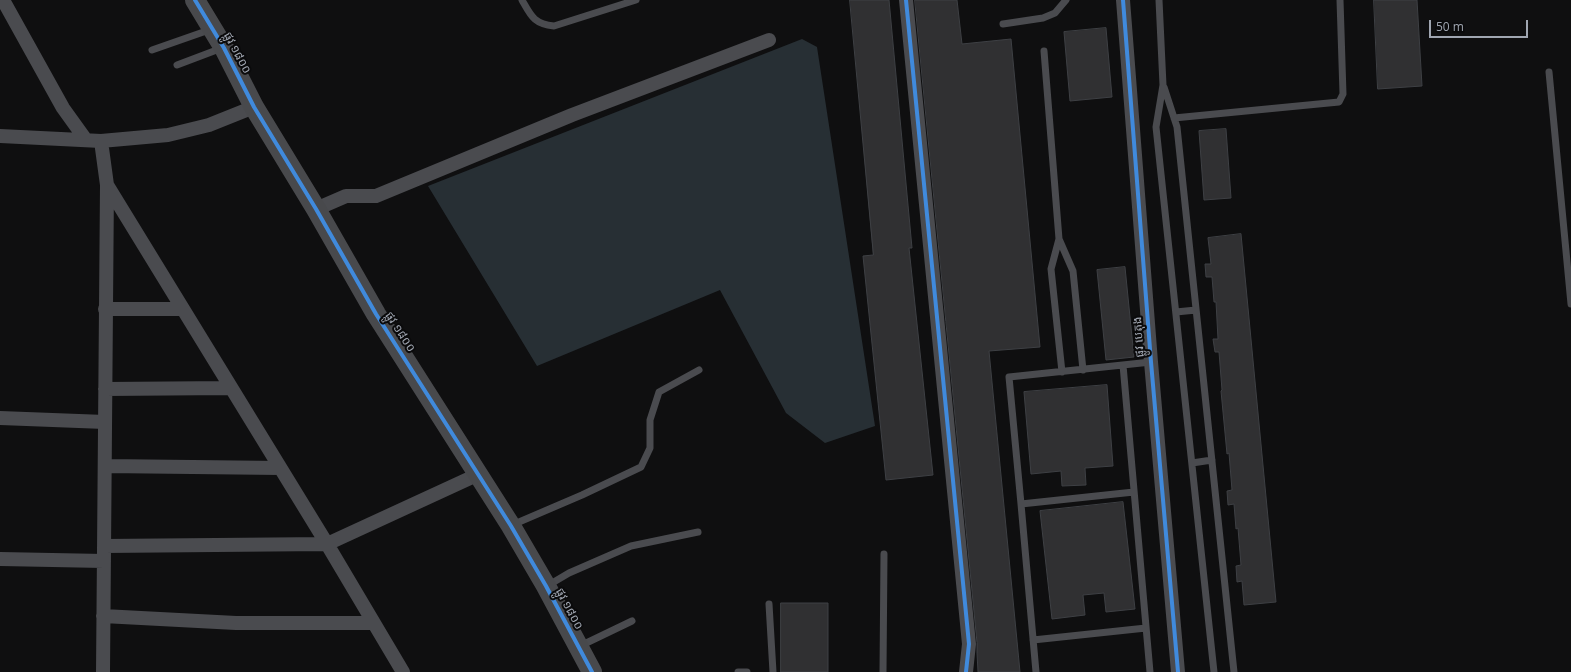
<!DOCTYPE html>
<meta charset="utf-8">
<style>
body{margin:0}
#map{position:relative;width:1571px;height:672px;overflow:hidden;background:#0f0f10;font-family:"Open Sans",sans-serif}
canvas{display:block}
.scale{position:absolute;left:1429px;top:20px;width:99px;height:18px;box-sizing:border-box;border:2px solid #a0a6b1;border-top:0;padding-left:5px;font-size:12px;line-height:14px;white-space:nowrap;color:#a0a6b1;-webkit-text-stroke:3px #0a0a0b;paint-order:stroke}
</style>
<div id="map">
<canvas width="1571" height="672"></canvas>
<div class="scale">50 m</div>
</div>
<script>
const ctx = document.querySelector('canvas').getContext('2d');
ctx.lineJoin = 'round';
function paint(path, color) { ctx.fillStyle = color; ctx.fill(path, 'evenodd'); }
function trace(path, color, width, dash) { ctx.strokeStyle = color; ctx.lineWidth = width; ctx.lineCap = dash ? 'butt' : 'round'; ctx.setLineDash(dash || []); ctx.stroke(path); }
function drawText(font, color, halo, rows, align = 'center') {
  ctx.font = font + ' "Open Sans","Noto Sans Khmer",sans-serif'; ctx.lineWidth = 4; ctx.setLineDash([]); ctx.textBaseline = 'middle'; ctx.strokeStyle = halo; ctx.fillStyle = color; for (const [text, x, y, turn = 0] of rows) {
    ctx.save(); ctx.translate(x, y); ctx.rotate((+turn || 0) * Math.PI / 180); ctx.textAlign = isNaN(turn) ? turn : align; if (halo) ctx.strokeText(text, 0, 0); ctx.fillText(text, 0, 0); ctx.restore();
  }
}
paint(new Path2D(`
 M802,39L817,47L875,426L825,443L786,413L720,290L537,366L428,186Z`), '#272f34');
const building = new Path2D(`
 M850,0H889L912,248H909L933,475L886,480L863,256L873,255Z
 M915,0H957L962,44L1011,39L1040,347L989,351L1020,672H978L977,653V643Z
 M1374,0H1417L1422,86L1378,89Z
 M1106,28L1112,97L1070,101L1064,32Z
 M1226,129L1231,198L1204,200L1199,131Z
 M1241,234L1276,602L1244,605L1242,581L1237,582L1236,566L1241,565L1238,528L1236,529L1234,504L1228,505L1227,491L1232,490L1229,453L1227,454L1221,391L1222,390L1219,352H1215L1213,339H1218L1216,302H1214L1212,277H1206L1205,264H1211L1208,238Z
 M1125,267L1134,357L1106,360L1097,270Z
 M1107,385L1113,466L1085,468L1086,485L1062,486L1061,471L1031,474L1024,392Z
 M1123,502L1135,609L1106,612L1104,593L1083,595L1085,615L1052,619L1040,511Z
 M781,603H828V672H781Z`);
paint(building, '#303032');
trace(building, '#3e4044', 1);
trace(new Path2D(`
 M522,0C531,16 534,24 554,26L636,0
 M1159,0L1163,85L1156,127L1214,672
 M1003,24L1043,18L1055,13L1066,0
 M152,50L212,29
 M1044,51L1059,239L1051,269L1062,372
 M177,65L222,48
 M1549,72L1571,304
 M1164,87L1177,127L1234,672
 M1174,118L1339,102L1343,94L1340,0
 M1059,239L1073,271L1083,370
 M1176,312L1196,310
 M1123,365L1150,672
 M1192,463L1212,460
 M1021,504L1009,377L1151,362
 M512,525L582,495L641,467L650,448V420L659,392L699,370
 M547,586L569,573L631,546L698,532
 M769,604L773,672
 M1033,640L1146,628
 M580,646L632,621
 M738,672H747
 M883,672L884,554
 M1036,672L1021,504L1134,492`), '#4a4b4f', 7);
trace(new Path2D(`
 M3,0L63,108L86,140
 M906,0L969,644L966,672
 M1123,0L1151,362L1178,672
 M0,136L101,141L168,135L209,125L254,107
 M101,141L107,185L103,672
 M107,185L327,544L403,672
 M316,209L346,196H376L572,115L769,40
 M105,309H182
 M105,389L231,388
 M0,418L105,422
 M105,466L280,468
 M104,546L327,544L479,474
 M0,559L104,561
 M103,616L236,623H374`), '#4a4b4f', 14);
trace(new Path2D(`
 M195,0L224,48L254,107L316,209L376,314L511,526L546,586L592,672`), '#48494c', 20);
trace(new Path2D(`
 M195,0L224,48L254,107L316,209L376,314L511,526L546,586L592,672
 M906,0L969,644L966,672
 M1123,0L1151,362L1178,672`), '#408adc', 4);
drawText('12px', '#a0a6b1', '#0a0a0b', [
 ["ផ្លូវ ១៨០០",237,53,62],
 ["ផ្លូវ ១៨០០",400,332,57],
 ["ផ្លូវ បេតុង",1139,337,-94],
 ["ផ្លូវ ១៨០០",569,609,62]
]);
</script>
